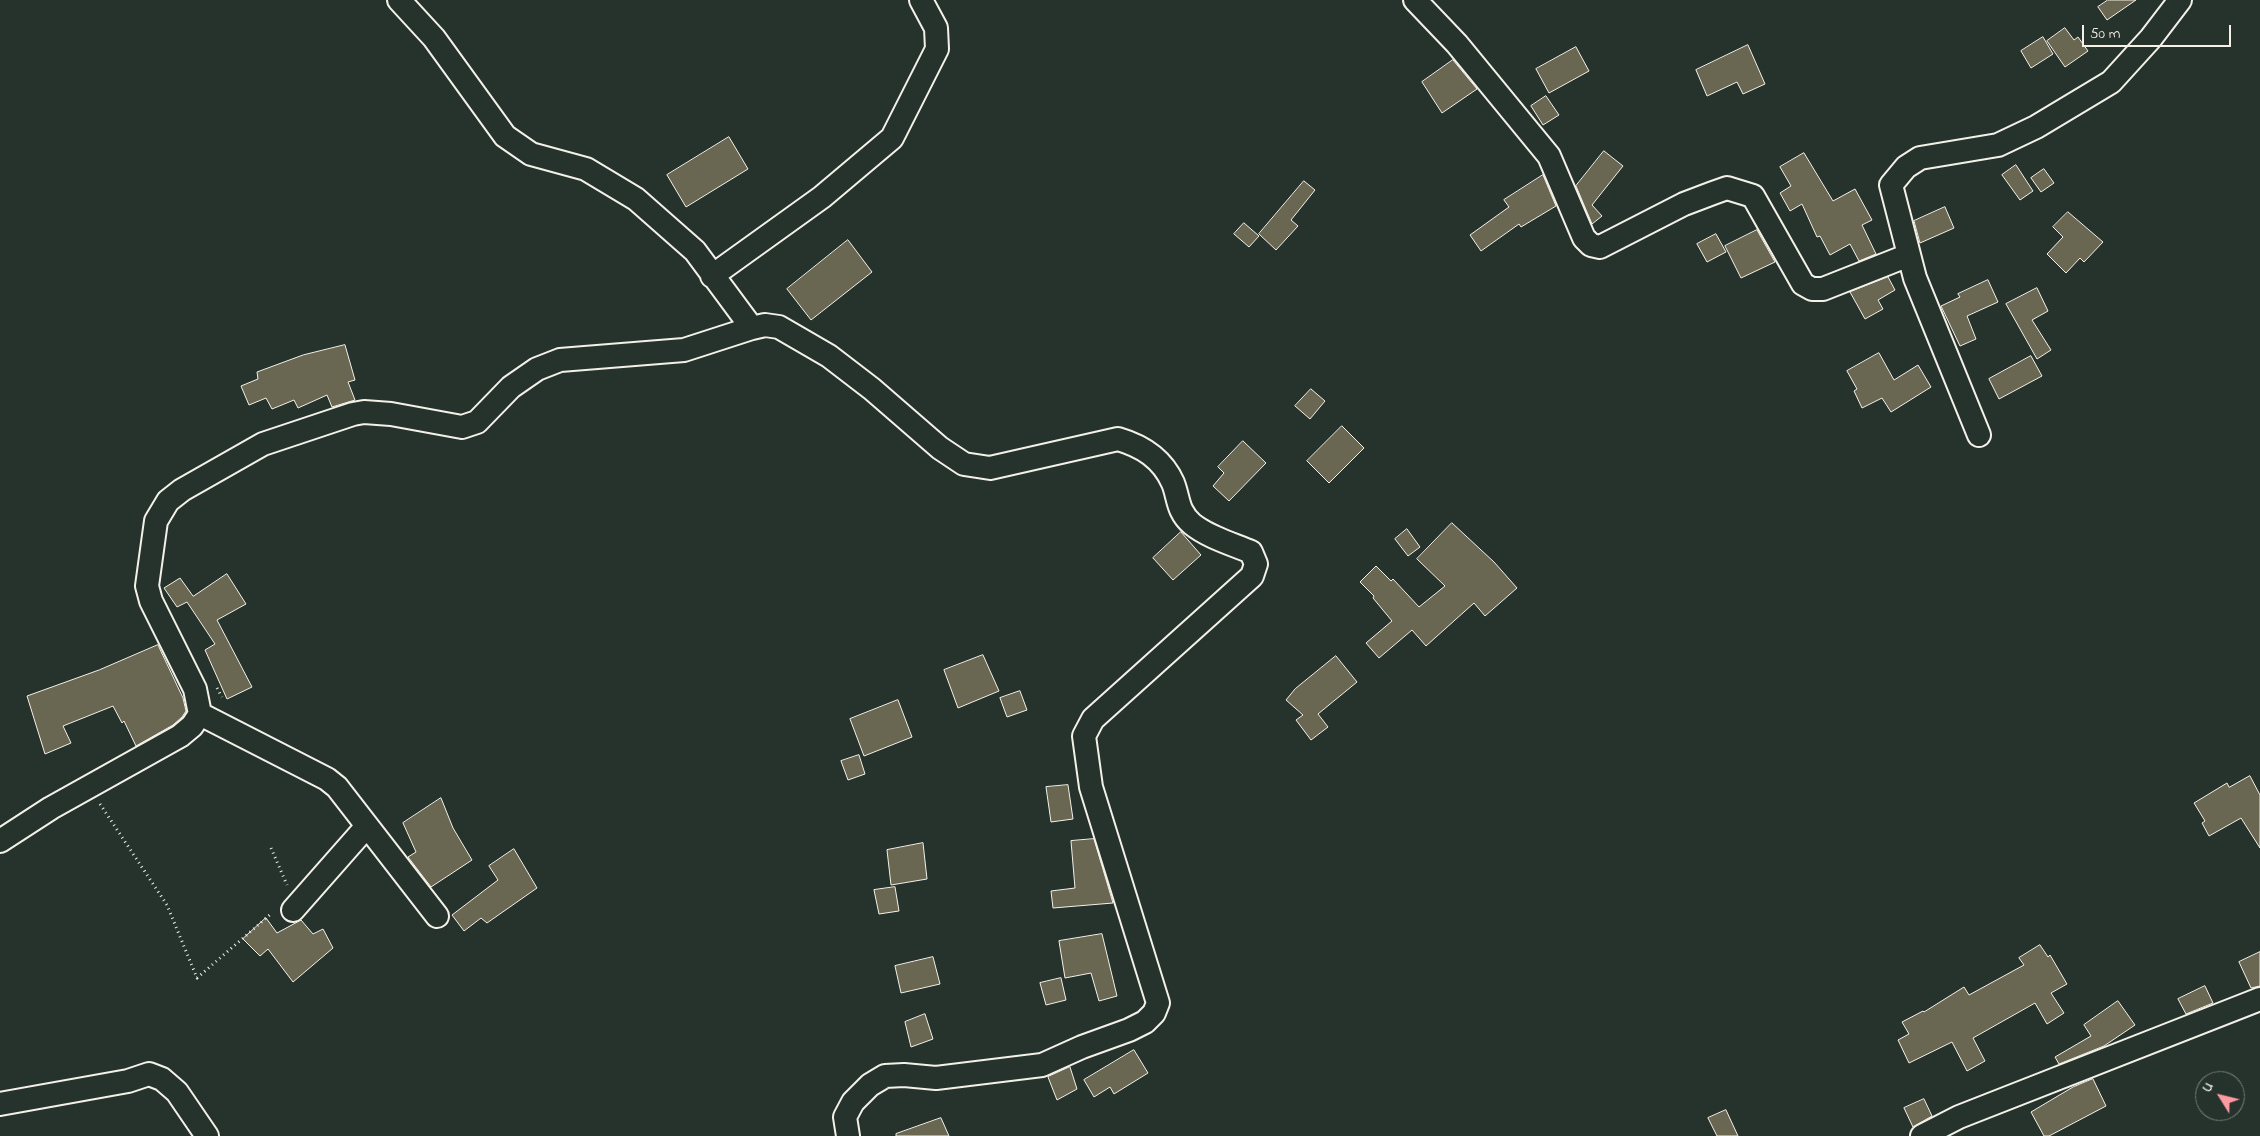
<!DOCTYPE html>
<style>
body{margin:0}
#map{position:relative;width:2260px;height:1136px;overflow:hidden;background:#26332d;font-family:"Indie Flower",sans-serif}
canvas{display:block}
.north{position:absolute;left:2195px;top:1071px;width:50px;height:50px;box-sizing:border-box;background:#26332d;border:1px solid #787f78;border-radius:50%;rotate:306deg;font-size:14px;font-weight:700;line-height:20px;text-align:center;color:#f4f1e8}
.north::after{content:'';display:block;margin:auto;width:18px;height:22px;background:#ff9aa2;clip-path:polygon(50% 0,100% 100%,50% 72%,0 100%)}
.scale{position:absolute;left:2082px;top:25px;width:149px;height:22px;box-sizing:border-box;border:2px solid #f4f1e8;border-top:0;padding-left:6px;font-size:15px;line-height:18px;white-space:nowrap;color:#f4f1e8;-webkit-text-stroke:4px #26332d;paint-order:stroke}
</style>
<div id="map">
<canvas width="2260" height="1136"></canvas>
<div class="north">U</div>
<div class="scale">50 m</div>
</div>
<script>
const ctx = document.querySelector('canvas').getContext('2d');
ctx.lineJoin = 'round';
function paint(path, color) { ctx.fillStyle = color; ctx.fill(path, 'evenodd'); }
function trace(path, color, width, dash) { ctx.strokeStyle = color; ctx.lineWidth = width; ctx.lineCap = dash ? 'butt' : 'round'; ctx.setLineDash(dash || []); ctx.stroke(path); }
const building = new Path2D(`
 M2108,0H2136L2107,20L2098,7Z
 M2065,28L2074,40L2078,37L2088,51L2065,67L2047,41Z
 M2043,37L2053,54L2031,68L2021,51Z
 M1748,45L1765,84L1743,94L1737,82L1707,96L1696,70Z
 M1576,47L1589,71L1549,93L1536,69Z
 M1453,60L1477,89L1442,113L1422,82Z
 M1546,96L1559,115L1543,125L1531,106Z
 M729,137L748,169L686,207L667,175Z
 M1604,151L1623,166L1592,205L1602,216L1592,224L1576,186Z
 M1804,153L1833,201L1855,189L1872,220L1862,225L1876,254L1859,261L1850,244L1830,255L1820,236L1817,237L1802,204L1790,211L1780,193L1791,186L1780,167Z
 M2016,165L2033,191L2020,200L2002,175Z
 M2044,169L2054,183L2041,192L2031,178Z
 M1543,175L1556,206L1521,227L1519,224L1481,251L1470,235L1509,207L1504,200Z
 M1304,181L1315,190L1291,220L1298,226L1276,250L1259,234Z
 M1945,207L1954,228L1920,243L1914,221Z
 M2068,212L2103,242L2084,262L2080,258L2066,273L2047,254L2063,237L2053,227Z
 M1244,223L1259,236L1249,247L1234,234Z
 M1757,230L1775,262L1741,278L1725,246Z
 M1716,234L1726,252L1707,262L1697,244Z
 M848,240L872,272L811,320L787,289Z
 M1888,277L1895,290L1878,300L1883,309L1865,319L1850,292Z
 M1988,280L1998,302L1967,316L1976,339L1960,346L1941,306L1960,297L1958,294Z
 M2037,288L2048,311L2032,320L2051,350L2037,359L2006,304Z
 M345,345L355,380L348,382L355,400L332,407L327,395L298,408L294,400L272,409L266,398L249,405L241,386L258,379L257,372L303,355Z
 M1879,353L1894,380L1918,365L1931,387L1891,412L1882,398L1862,408L1854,391L1857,389L1847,371Z
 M2031,356L2042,376L1999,399L1989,379Z
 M1311,389L1325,401L1310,419L1295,406Z
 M1342,426L1364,448L1329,483L1307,461Z
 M1243,441L1266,463L1229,501L1213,486L1224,473L1218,467Z
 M1452,523L1494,562L1517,588L1485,616L1474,603L1426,646L1412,630L1379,658L1366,643L1392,621L1373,598L1374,596L1360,582L1376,566L1391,581L1393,579L1419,607L1445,586L1417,559Z
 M1407,529L1420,547L1408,556L1395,539Z
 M1181,532L1201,555L1173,580L1153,558Z
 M227,574L246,604L217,620L252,687L227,699L205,650L215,644L187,602L177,607L164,588L180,578L193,596Z
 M158,645L183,698L186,711L182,717L173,725L136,746L124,721L122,723L113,706L63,726L71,743L45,754L27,696L99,670Z
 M983,655L999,691L958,708L944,670Z
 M1336,656L1357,682L1318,714L1328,727L1311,740L1296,720L1303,715L1286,700L1295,689Z
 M1020,691L1027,710L1007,717L1000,698Z
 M898,700L912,737L864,756L850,719Z
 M859,755L865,774L848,780L841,761Z
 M2250,776L2260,795V848L2241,818L2209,836L2202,823L2205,821L2194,803L2227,783L2229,787Z
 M1068,785L1073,819L1051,822L1046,787Z
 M441,798L453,828L472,860L431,887L408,857L416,852L403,823Z
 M1094,839L1113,903L1053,908L1051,891L1075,888L1071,841Z
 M923,843L927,879L891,885L887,850Z
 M514,849L537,888L487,923L481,918L464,931L452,915L498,880L489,866Z
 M895,887L899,911L879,914L874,890Z
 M266,918L277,933L301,920L313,934L323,929L333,948L293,982L268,949L260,956L243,939Z
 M1102,934L1117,996L1099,1001L1091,973L1065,978L1059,941Z
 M2040,945L2048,957L2050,955L2067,984L2051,993L2064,1013L2047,1024L2035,1003L1973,1038L1985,1061L1967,1071L1952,1042L1909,1063L1898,1040L1909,1034L1902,1022L1923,1011L1924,1012L1964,987L1969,995L2024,965L2019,958Z
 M2260,952V986L2251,988L2239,962Z
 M933,957L940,984L901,993L895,966Z
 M1061,978L1066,1000L1046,1005L1040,983Z
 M2205,986L2213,1003L2186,1014L2178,999Z
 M2118,1001L2135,1025L2104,1046L2059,1064L2055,1057L2091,1036L2084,1025Z
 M925,1014L933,1039L911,1047L905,1022Z
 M1134,1050L1148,1073L1114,1094L1110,1087L1094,1097L1084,1080Z
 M1070,1067L1077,1089L1057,1100L1048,1077Z
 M2093,1079L2106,1106L2049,1136H2044L2031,1112L2073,1087Z
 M1924,1099L1932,1116L1913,1127L1904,1108Z
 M1726,1110L1738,1136H1717L1708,1118Z
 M941,1118L949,1136H896V1134Z`);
paint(building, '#696652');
trace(building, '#f4f1e8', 1);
const street = new Path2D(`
 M399,0L434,38L505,136L531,154L586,169L636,199L695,251L752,328L765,325L779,327L829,356L872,389L940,448L964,464L990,468L1118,439C1142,446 1162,458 1173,483C1179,498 1177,511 1192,524C1208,537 1232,544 1251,552L1256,564L1252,576L1093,719L1084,736L1091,787L1158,1003L1154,1013L1145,1022L1129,1030L1082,1047L1042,1065L936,1078L904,1075L885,1076L870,1085L853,1102L845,1117L848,1136
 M1415,0L1457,44L1549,156L1584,238L1591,245L1600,247L1684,204L1713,193L1727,188L1753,196L1803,284L1812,289H1823L1909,255
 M712,276L822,197L892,138L937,49L936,28L921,0
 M1979,435L1915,278L1891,185L1906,167L1920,158L1998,145L2036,127L2111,82L2151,38L2180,0
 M200,714L327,779L337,787L437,916
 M0,841L51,808L180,736L192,726L200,714L195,689L151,601L147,586L156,521L168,501L182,490L263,444L353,414L364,412L391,414L462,427L477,422L511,387L537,369L560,360L684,350L752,328
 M293,910L367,826
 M0,1104L128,1081L149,1074L162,1079L177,1092L207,1136
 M1922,1136L1959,1117L2260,999`);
trace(street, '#f4f1e8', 26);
trace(new Path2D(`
 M217,688L222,697
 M100,804L167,905L197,978L272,913
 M271,848L287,885`), '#f4f1e8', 3, [1, 4]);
trace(street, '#26332d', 22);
</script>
